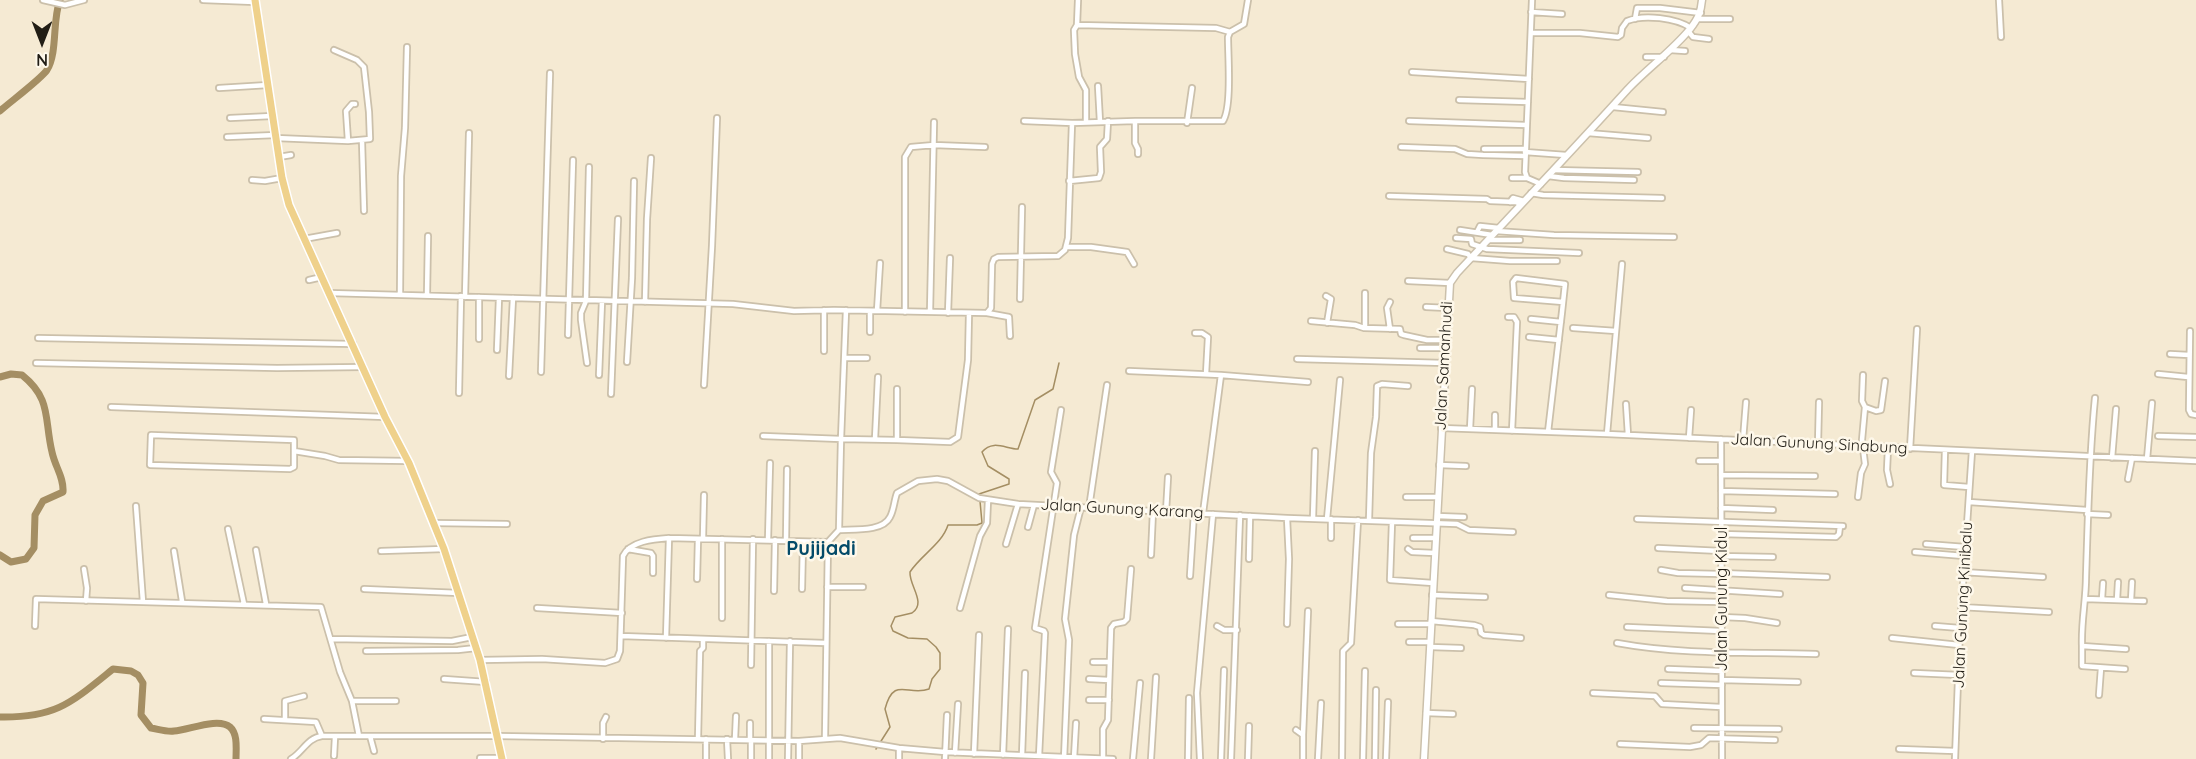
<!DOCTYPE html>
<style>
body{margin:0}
#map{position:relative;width:2196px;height:759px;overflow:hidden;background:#f5ead3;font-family:Quicksand,sans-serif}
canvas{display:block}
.north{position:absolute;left:12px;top:12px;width:60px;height:60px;-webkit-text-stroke:4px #fef8ea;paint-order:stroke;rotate:180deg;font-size:16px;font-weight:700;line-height:24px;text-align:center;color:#211d15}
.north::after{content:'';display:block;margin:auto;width:21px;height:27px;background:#211d15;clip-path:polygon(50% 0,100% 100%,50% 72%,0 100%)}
</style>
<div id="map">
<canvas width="2196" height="759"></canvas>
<div class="north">N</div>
</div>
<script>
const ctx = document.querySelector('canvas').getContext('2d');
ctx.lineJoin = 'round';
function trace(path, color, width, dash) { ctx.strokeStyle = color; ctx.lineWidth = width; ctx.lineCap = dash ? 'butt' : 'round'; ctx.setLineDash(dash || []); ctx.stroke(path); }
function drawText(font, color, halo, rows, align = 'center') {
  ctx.font = font + ' Quicksand,sans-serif'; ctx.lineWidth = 5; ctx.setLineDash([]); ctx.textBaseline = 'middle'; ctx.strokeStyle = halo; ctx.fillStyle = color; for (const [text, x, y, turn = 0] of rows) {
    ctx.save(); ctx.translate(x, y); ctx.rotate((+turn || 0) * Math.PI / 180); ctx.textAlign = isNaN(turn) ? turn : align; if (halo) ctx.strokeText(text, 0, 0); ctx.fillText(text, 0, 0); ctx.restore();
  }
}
trace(new Path2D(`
 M979,496V494L1009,484V479L988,466L982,452C993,439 1006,449 1018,449L1035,400L1053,389L1059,363
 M876,749L890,727L885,709C894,675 908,697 929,689L932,679L940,669V653L936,647L927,639L908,638L893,631L891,626L895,617L912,613C927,603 909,586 910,572C921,555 942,544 948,525H977L982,523L980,501`), '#a48e63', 1.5);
trace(new Path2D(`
 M0,111C10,102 41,79 47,70C58,52 52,20 60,0
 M0,377L11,374L22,375C52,399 44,419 52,452C55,467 64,477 63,492L43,501L35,515L34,548L26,559L11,562L0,555
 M0,717C56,718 71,703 113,669L131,671L138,675L143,683L141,715L151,728C158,729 166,732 174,731C189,730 218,717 230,727C238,734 236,749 236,759`), '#a48e63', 7);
const street = new Path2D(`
 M43,0L65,5L84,0
 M203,0L255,2
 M1078,0L1077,25L1074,30L1075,54L1079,77L1086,90V122
 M1532,0L1525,172L1527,178L1541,184
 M1999,0L2001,37
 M1531,12L1562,14
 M1635,19L1637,8H1660L1701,13
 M1697,19H1730
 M1077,25L1216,28L1230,32
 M1688,31L1693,37L1709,39
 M1531,33H1580L1618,37L1621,35L1622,28L1627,21C1644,14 1676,18 1691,28
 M1670,50L1685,51
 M1646,57H1664
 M1412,72L1529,79
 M1098,86L1100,122
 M219,88L268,85
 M1459,100L1528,102
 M1613,107L1663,112
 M230,118L272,116
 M1024,121L1072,123
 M1135,121V143L1138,149V154
 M1409,121L1526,125
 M1187,123L1192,88
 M1588,133L1648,138
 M227,137L276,135
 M276,138L348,141L370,139L369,112L364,67L357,60L334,50
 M348,141L346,111L352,104H355
 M362,141L364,211
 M1401,147L1455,149L1467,154L1483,155L1525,156
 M1484,149H1525
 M1525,152L1566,155
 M279,157L291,155
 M1554,170L1638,172
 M1548,176L1564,178L1634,180
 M1512,178H1527
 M252,180L265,181L282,178
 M1069,181L1099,178L1101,172L1100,147L1107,139L1108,121
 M1531,193L1543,195L1662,198
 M1389,196L1487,199L1490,201L1516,202L1520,204
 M1510,202L1513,198L1524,201
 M1460,230L1492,235
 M1496,231L1554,235L1674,237
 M1477,232L1480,226L1499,228
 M1456,238L1471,239L1472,244L1487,249L1579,253
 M304,239L337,233
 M1488,240H1520
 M1066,247H1091L1127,252L1134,264
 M1447,249L1468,254L1471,258L1510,261H1557
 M309,280L322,277
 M1408,281L1450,283
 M329,293L733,304L794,311L834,310L987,313L991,308L992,264L994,259L998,257L1058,256L1065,250L1068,238L1072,123L1135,121H1223C1232,107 1228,56 1228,37L1230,32L1244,24L1248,0
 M1365,293V328
 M400,294L401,176L405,128L407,47
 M427,295L428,236
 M1326,296L1331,299L1327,323
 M465,297L469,133
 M1020,299L1022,207
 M645,302L647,219L651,158
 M1426,307L1448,308
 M877,311L880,263
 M905,312V157L911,147L934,145L985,147
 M930,312L934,122
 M948,313L950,258
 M987,313L1009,317L1010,336
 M1508,317H1514L1517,322L1512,431
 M1531,319L1561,322
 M1311,321L1355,325L1364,328L1400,329L1401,334L1404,335L1427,340H1446
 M1573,328L1616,331
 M1390,329L1387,308L1390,302
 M2190,331L2189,410L2191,414L2196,415
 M870,332V311
 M1195,333H1202L1208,337L1206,374
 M568,335L573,160
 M1529,337L1559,340
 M38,338L353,344
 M479,339V297
 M1420,348H1445
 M497,350L499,298
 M824,351V310
 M2170,354L2189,355
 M845,358H867
 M1297,359L1445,363
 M627,362L632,278L634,181
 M36,363L277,368L363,367
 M587,363L581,320V313L586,301L589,167
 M1129,371L1221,375L1203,513
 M541,372L550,73
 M2158,374L2188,377
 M599,375L602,301
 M1221,375L1308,382
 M509,376L513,298
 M704,385L712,246L717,118
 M459,393L461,296
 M611,394L618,219
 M2095,398C2089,458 2088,517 2086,577C2086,600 2081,622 2082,646L2126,649
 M1626,404L1628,435
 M111,407L385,417
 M1865,407L1876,411L1881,410L1885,381
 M1441,428L1607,434L2196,461
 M1470,429L1472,389
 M1495,430V415
 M1548,432L1562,312C1563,303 1564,294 1565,284L1516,278L1513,282L1514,298L1563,302
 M1607,434L1622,264
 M151,435L294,440V467L290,469L150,465Z
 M763,436L841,439L846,310
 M2158,436L2196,437
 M1689,438L1691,410
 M875,439L878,377
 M1721,439L1722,759
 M897,440L950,442L958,437L968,360L969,313
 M1743,440L1746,402
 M1818,444L1819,402
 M1888,448L1887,470L1890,484
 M1910,449L1917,329
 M1945,450L1944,485L1969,487
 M294,451L325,456L339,460L408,461
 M2112,458L2116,409
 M2147,459L2152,403
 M1699,461H1721
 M1439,465L1466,466
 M1721,475L1815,476
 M2128,479L2132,458
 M1721,491L1835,494
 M1406,497H1438
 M1858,497L1861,473L1865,464L1862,440L1865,407L1862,401L1863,375
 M1969,502L2087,510
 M136,506L143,602
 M1089,508L1107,385
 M1721,508L1773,510
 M1166,512L1168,477
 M2087,514L2108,515
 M1437,516L1464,517
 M1287,518L1289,559L1287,624
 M1313,518L1315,451
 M1327,519L1340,380
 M1637,519L1843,526
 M1369,520L1371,453L1376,417L1377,386L1382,384L1408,386
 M1392,522L1390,580L1433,583
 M434,523L507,524
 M1028,527L1034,505
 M228,529L244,604
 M839,530C853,529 883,532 890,517C894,510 894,501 897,493L918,481L937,479L948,481L979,498L1018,504L1287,518L1457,524L1469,530L1513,532
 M1721,534L1836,537L1839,534L1840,526
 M703,538L704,495
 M1331,538V519
 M1413,538H1435
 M722,539V618
 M768,540L770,463
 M786,541L787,469
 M1006,544L1018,504
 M1926,544L1965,547
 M1658,548L1721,551
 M628,549L651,553L653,556V573
 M1408,549L1412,552L1435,553
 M256,550L266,604
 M174,551L182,601
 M381,551L444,549
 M1915,552L1964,556
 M1151,555L1153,511
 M1720,556L1773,557
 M1249,559L1250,516
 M84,569L87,588L86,601
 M1661,570L1678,573L1721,574
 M1963,572L2043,577
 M1721,573L1827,577
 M1190,576L1194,513
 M697,579L698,539
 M827,587H863
 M1685,588L1780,594
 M364,589L459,593
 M802,589L803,542
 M774,591L775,540
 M1432,595L1485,597
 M1609,595L1667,601L1721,602
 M2085,599L2144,601
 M2102,599L2103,583
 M2117,600L2118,582
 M2131,600L2132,582
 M1961,607L2049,612
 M537,608L622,613
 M960,608L980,536L987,523L988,500
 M1722,617L1745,618L1777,623
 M1431,621L1474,625L1480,627L1481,633L1484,635L1521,638
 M1398,624H1431
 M35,626L36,599L321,607L340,672L352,701L359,736
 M1217,626L1224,630H1237
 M1935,626L1960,628
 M1627,627L1721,631
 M621,636L825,643
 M666,638L669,538
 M1892,638L1959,645
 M331,639L452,641L472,637
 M769,641V759
 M1409,642H1430
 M1617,643C1682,655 1750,652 1816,654
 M2082,646V666L2125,669
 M1430,647L1461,648
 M366,651L458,650L476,648
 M480,660L542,659L605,663L617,659L620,651L623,556C630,541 654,539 669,538L828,542L839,530L841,439L897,440V389
 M1093,662H1109
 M751,665L753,539
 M1668,669L1722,671
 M1914,673L1959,675
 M444,679L486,682
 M1089,679L1109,680
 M1722,680L1798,682
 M1661,683L1722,685
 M1593,693L1655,696L1662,704L1721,707
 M2099,695L2101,668
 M1089,700H1109
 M352,701H396
 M1426,713L1453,714
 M264,719L316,722L322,736
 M285,719V701L304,696
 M750,723V740
 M1694,728L1779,729
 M1296,730L1303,735V759
 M1303,735L1308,611
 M370,736L374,751
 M825,738L828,542
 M603,739V723L606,717
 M698,739L700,651L703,648V640
 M727,739L728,759
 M735,739L736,716
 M751,740V759
 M1620,744L1690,747L1701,745L1709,738L1775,740
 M899,748V759
 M1899,749L1955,751
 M955,753L958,704
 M974,754L979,635
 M1003,755L1008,629
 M1022,755L1025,673
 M334,756L335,737
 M1039,756L1045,633L1044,631L1035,628L1057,483L1051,472L1061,410
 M480,758H502
 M1074,758L1076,723
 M291,759C303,752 307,738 322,736H498L799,741L840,738L899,748L945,752L1113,759
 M706,759V739
 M788,759L790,641
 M799,759V741
 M945,759L947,715
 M1064,759L1069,640L1065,619L1074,535L1081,507
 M1103,759V729L1108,720L1111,628L1114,624L1124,622L1127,619L1131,569
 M1133,759L1140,683
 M1151,759L1156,677
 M1188,759L1189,698
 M1200,759L1197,693L1213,514
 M1221,759L1224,670
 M1231,759L1240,515
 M1248,759L1249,726
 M1318,759L1321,703
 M1342,759L1343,651L1351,643L1358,520
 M1363,759L1365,671
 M1375,759L1376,690
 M1386,759L1388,702
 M1955,759L1960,628L1972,451`);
const secondary = new Path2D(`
 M1424,759L1450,283L1457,273C1514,212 1572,151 1628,89C1648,68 1672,51 1690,29C1698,19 1701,12 1702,0`);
const primary = new Path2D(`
 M255,0L282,178L289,205L385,417L409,463L444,549L480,660L502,759`);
trace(street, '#cbc0ab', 8);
trace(secondary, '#cbc0ab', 9);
trace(primary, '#fff', 10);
trace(street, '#fff', 4.5);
trace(secondary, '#fff', 6);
trace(primary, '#efd18b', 7);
drawText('16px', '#211d15', '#fef8ea', [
 ["Jalan Samanhudi",1444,366,-87],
 ["Jalan Gunung Sinabung",1819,444,3],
 ["Jalan Gunung Karang",1122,509,3],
 ["Jalan Gunung Kidul",1722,599,-90],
 ["Jalan Gunung Kinibalu",1963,605,-87]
]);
drawText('bold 20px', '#044b69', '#fef8ea', [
 ["Pujijadi",821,549]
]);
</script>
